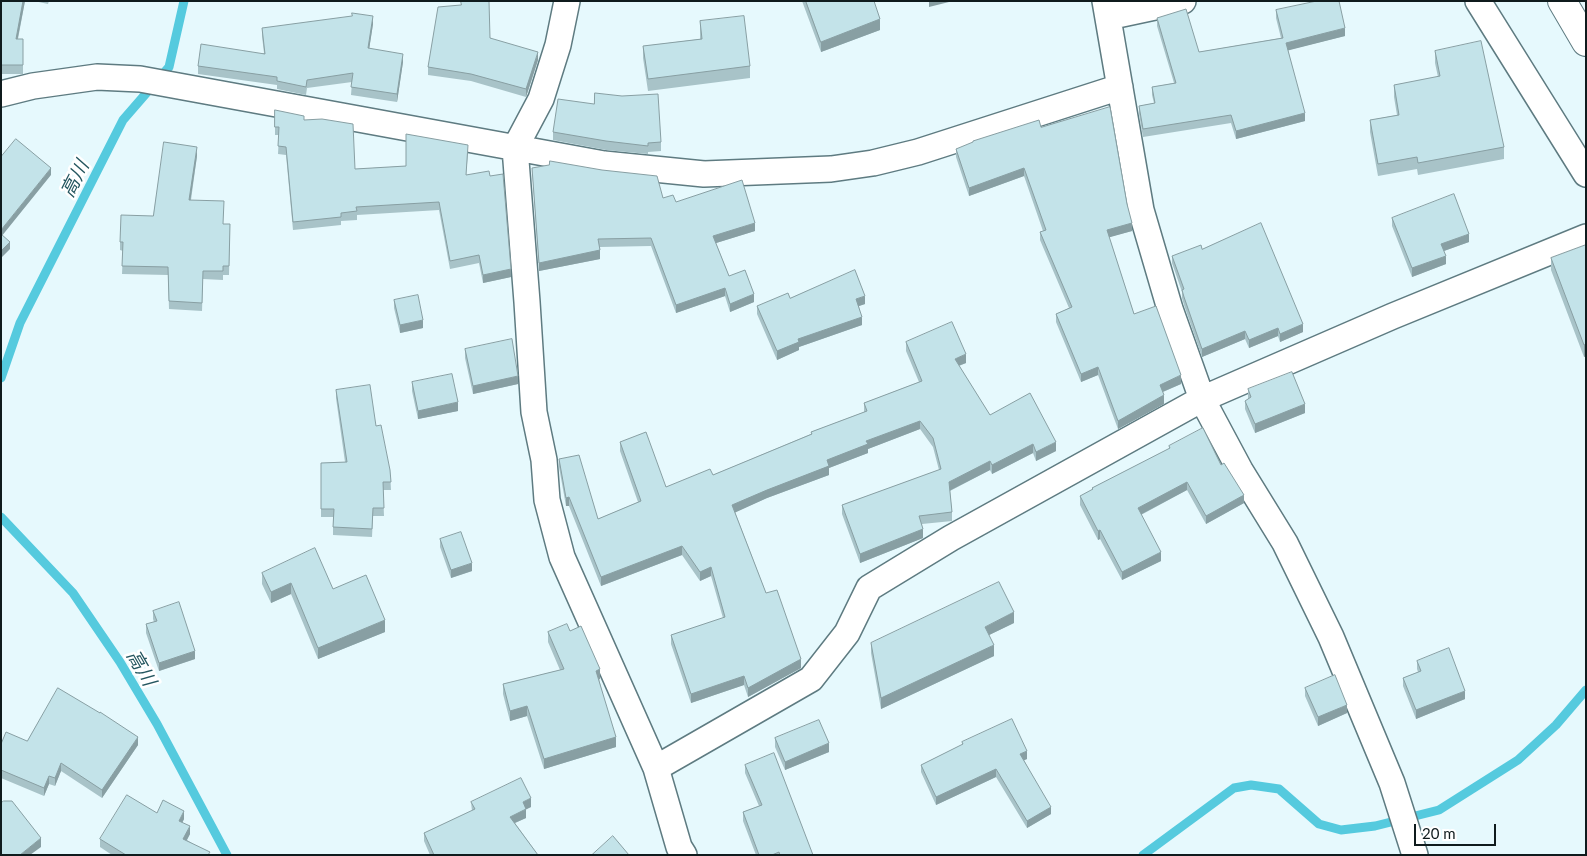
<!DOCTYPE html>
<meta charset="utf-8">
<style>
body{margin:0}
#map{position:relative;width:1587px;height:856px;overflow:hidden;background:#e6f9fd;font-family:Lato,sans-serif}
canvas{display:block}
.frame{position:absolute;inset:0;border:2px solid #0f1b1d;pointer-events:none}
.scale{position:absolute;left:1414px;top:824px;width:82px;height:22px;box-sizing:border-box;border:2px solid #0f1b1d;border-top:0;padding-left:6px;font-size:15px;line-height:18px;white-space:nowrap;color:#0f1b1d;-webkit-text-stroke:4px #fff;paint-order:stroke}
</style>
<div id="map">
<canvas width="1587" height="856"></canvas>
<div class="frame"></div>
<div class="scale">20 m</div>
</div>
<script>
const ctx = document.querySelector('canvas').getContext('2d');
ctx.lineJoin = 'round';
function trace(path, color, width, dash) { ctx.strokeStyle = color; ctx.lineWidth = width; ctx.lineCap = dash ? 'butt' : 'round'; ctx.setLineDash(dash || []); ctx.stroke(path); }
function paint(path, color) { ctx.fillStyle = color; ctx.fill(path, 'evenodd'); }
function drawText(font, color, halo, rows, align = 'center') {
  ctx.font = font + ' Lato,"Noto Sans JP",sans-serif'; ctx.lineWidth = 5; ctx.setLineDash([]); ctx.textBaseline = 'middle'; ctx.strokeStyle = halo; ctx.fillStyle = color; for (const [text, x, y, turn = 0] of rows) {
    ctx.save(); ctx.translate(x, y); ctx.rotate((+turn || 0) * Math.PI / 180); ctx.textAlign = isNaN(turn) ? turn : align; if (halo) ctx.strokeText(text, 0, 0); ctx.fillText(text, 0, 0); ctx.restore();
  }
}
trace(new Path2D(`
 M1,378L20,323L123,120L169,67L184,1
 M1,517L73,593L120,662L157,724L227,855
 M1143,855L1234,788L1251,785L1279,789L1319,824L1341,830L1375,826L1439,810L1518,760L1556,725L1586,690`), '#55cade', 9);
const minor = new Path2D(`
 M567,1L558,45L541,99L515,148L527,302L534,412L544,460L547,500L562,557L656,768L679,847L684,855
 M1105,1L1141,210L1170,309L1202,399L1240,470L1285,543L1331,637L1392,783L1415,855
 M1478,1L1586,174
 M1108,17L1183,1
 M1,94L33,86L97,77L140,79L604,164L704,174L831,169L873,163L918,152L1120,87
 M656,768L811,679L847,633L869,588L951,538L1202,399L1393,316L1586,237`);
const motorway = new Path2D(`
 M1562,1L1586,42`);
trace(minor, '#5e7b81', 28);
trace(motorway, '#5e7b81', 30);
trace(minor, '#fff', 25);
trace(motorway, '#fff', 28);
paint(new Path2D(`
 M1,1H25L18,39H23V74H1Z
 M34,1H49L48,4Z
 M461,1L490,38L538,60L526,97L471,81L428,75V67L461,5Z
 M802,1H874L880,30L821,52Z
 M1276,10L1345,36L1288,50L1305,121L1236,139L1231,123L1143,137L1139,114V106L1154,103L1152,95V87L1174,83L1157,26V18L1199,52L1281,38L1276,18Z
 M700,21L750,66V78L648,91L643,58V46L700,39Z
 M373,24L369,49L403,62L397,102L351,95L352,82L307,88L306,95L277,89V85L198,74V66L264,53L262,36V28Z
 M1435,51L1504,147V159L1418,175L1417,169L1378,176L1370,132V120L1397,115L1394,97V85L1438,77L1435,63Z
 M304,120L355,169L406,166L468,154L466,175L511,277L483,283L479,263L450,269L439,210L357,215V220L341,221V225L293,230L286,155L278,154L279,135H275V127Z
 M1041,127L1127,204L1132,231L1109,237L1134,314L1181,384L1163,392L1164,404L1118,429L1098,375L1081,382L1056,322V314L1069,308L1040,240V232L1043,231L1024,176L969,196L956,157V149Z
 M553,132L661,142V151L648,152V154L606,150L553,140Z
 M197,156L191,200L223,224H230L229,275H223V280L203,279L202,311L169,309L168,275L122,274L123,251L120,250V242L153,216Z
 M532,168L663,198L755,231L716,243L729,276L754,302L730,312L725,296L676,313L651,246L600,247V259L539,271Z
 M1392,218L1469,242L1444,251L1446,264L1412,277L1392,226Z
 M1586,245V356L1584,357L1551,270V258Z
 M1202,249L1303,332L1280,342L1278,336L1249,348L1245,339L1202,357L1184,305L1182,298V292L1172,263V256Z
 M790,298L865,304L859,306L862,325L799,347V350L777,360L757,314V306Z
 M394,300L423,328L400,333L394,308Z
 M906,342L966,363L959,366L990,415L1056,451L1036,461L1033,453L992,474L990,470L950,491L952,512V521L922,524L923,538L860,563L842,514V505L939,470L933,447L920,429L868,449V453L829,468V475L767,498L735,512L766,593L801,668L748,697L744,685L691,703L671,644V635L723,618L711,576L700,581L682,555L601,586L569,506H566L559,467V459L598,519L638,502L620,451V442L666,487L713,475L811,434V432L864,412V403L919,382L906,351Z
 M465,349L518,384L473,394L465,358Z
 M412,382L458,411L418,419L412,391Z
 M1248,389L1305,413L1255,433L1245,409V401L1248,399Z
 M336,390L376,426L390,470L391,490H383L384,516H373L372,537L333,535V517H321V463L345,462L336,398Z
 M1169,446L1221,465L1244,503L1206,524L1187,490L1141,515L1161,561L1122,580L1100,539L1098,540L1080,505V496L1092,490V488L1169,449Z
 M440,539L472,571L451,578L440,547Z
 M262,573L333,589L385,632L318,659L291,594L271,603L262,584Z
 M153,611L195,659L159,671L146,633V624L154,622L153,619Z
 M1014,623L989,635L994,656L881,709L871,653V643Z
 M570,631L600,679H599L616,747L544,769L527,716L510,721L503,694V684L560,670L548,642V632Z
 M1417,661L1465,699L1416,719L1403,686V678L1418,672L1417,669Z
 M1305,688L1347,713L1318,726L1305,696Z
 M775,738L829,752L785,770L775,747Z
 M27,741L138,745L102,798L61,771L55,786L49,784L44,796L1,778V744Z
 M962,742L1027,759L1024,760L1051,814L1027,828L996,777L936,805L921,772V765L962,745Z
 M745,765L813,855H756L743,821V812L759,806L745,773Z
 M471,802L531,807L526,809V818L515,823L538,855H430L424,841V833L472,811Z
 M157,813L184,819L182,823L190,834L187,840L210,855H112L100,847V839Z`), '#a8c3c8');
paint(new Path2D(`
 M23,1H25L16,47V39Z
 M929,1H953L929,7Z
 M373,16V24L368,57V48Z
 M880,19V30L821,52V42Z
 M1345,28V36L1286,51V43Z
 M538,52V60L526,97V89Z
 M403,54V62L397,102V94Z
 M1305,113V121L1236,139V131Z
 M197,147V156L189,209V200Z
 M51,168V175L1,237V230Z
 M1024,168V176L969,196V188Z
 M755,223V231L713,244V236Z
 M1132,223V231L1107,238V230Z
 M1469,234V242L1441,252V244Z
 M10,242V249L1,258V251Z
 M600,250V259L539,271V263Z
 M1446,256V264L1412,277V268Z
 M511,269V277L483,283V275Z
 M725,288V296L676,313V305Z
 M754,294V302L730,312V304Z
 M865,296V304L856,307V299Z
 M862,317V325L799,347V350L777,360V351L798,339Z
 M423,320V328L400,333V325Z
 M1303,324V332L1280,342V334Z
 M1278,328V336L1249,348V340Z
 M1245,331V339L1202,357V349Z
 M1586,344V356L1584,357V345Z
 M966,354V363L955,367V359Z
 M1098,367V375L1081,382V374Z
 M1181,375V384L1160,393V385Z
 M518,376V384L473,394V386Z
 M1164,395V404L1118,429V421Z
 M458,402V411L418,419V411Z
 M1305,404V413L1255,433V424Z
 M920,421V429L868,449V453L829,468V475L767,498L732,514V505L827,460L866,441Z
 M1056,442V451L1036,461V452Z
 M1033,444V453L992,474V465Z
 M990,461V470L949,491V482Z
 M1187,482V490L1138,516V508Z
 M1244,495V503L1206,524V516Z
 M569,497V506H566V498Z
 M923,529V538L860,563V554Z
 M1100,530V539L1098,540V531Z
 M682,546V555L601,586V577Z
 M1161,552V561L1122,580V572Z
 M472,563V571L451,578V570Z
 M711,567V576L700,581V572Z
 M291,583V594L271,603V592Z
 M1014,612V623L985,637V627Z
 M385,620V632L318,659V648Z
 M994,645V656L881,709V698Z
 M195,651V659L159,671V663Z
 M801,659V668L748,697V688Z
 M600,669V679L596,681V671Z
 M744,676V685L691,703V694Z
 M1465,691V699L1416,719V710Z
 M1347,705V713L1318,726V717Z
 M527,706V716L510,721V711Z
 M138,737V745L102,798V790Z
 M616,737V747L544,769V759Z
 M829,743V752L785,770V762Z
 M1027,751V759L1020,762V754Z
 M61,763V771L55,786V778Z
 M996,769V777L936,805V797Z
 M49,776V784L44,796V788Z
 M531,798V807L523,811V802Z
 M1051,807V814L1027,828V821Z
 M526,809V818L510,825V817Z
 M184,811V819L179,829V821Z
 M190,826V834L183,847V839Z
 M41,838V847L30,855H20Z`), '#889fa3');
const building = new Path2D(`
 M1,1H23L16,39H23V65H1Z
 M461,1H489L490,38L538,52L526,89L471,74L428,67L438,7L461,5Z
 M806,1H874L880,19L821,42Z
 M1317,1H1339L1345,28L1286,43L1305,113L1236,131L1231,115L1143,129L1139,106L1155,103L1152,87L1176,83L1157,18L1186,9L1199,52L1283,38L1276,10Z
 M352,13L373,16L368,48L403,54L397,94L351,87L353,73L307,80L306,87L277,81V77L198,66L201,44L265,54L262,28L352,16Z
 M744,16L750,66L648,79L643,46L702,39L700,21Z
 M1481,41L1504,147L1418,163L1417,157L1378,164L1370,120L1399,115L1394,85L1440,76L1435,51Z
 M595,93L622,96L658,94L661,142L648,143V146L606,141L553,132L558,99L594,104Z
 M1110,107L1127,204L1132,223L1107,230L1134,314L1156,306L1181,375L1160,385L1164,395L1118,421L1098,367L1081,374L1056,314L1072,307L1040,232L1046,230L1024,168L969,188L956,149L973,142V141L1039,120L1041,127Z
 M275,110L304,116V120L322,119L353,124L355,169L406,166V134L468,145L466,175L489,171L490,176L503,174L511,269L483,275L479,255L450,261L439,202L356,207L357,211L341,213V217L293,222L286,147L278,146L279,127H275Z
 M16,139L51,168L1,230V157Z
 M164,142L197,147L189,200L224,201L223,224H230L229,266H223V271H203L202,303L169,301L168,267L122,266L123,242H120L121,215L153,216Z
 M550,161L602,170L657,176L663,198L673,195L676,202L742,180L755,223L713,236L729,276L745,270L754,294L730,304L725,288L676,305L651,238L598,239L600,250L539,263L532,168L549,165Z
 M1454,194L1469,234L1441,244L1446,256L1412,268L1392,218Z
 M1261,223L1303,324L1280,334L1278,328L1249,340L1245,331L1202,349L1184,297L1182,290L1184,289L1172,256L1201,245L1202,249Z
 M1,234L10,242L1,251Z
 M1586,245V344L1584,345L1551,258Z
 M855,270L865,296L856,299L862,317L798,339L799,342L777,351L757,306L788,293L790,298Z
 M418,295L423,320L400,325L394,300Z
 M952,322L966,354L955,359L990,415L1030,393L1056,442L1036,452L1033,444L992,465L990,461L949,482L952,512L919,516L923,529L860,554L842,505L941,469L933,438L920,421L866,441L868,444L827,460L829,466L767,490L732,505L766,593L777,590L801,659L748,688L744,676L691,694L671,635L725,617L711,567L700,572L682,546L601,577L569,497L566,498L559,459L579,455L598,519L641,501L620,442L646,432L666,487L710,469L713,475L812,434L811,432L867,411L864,403L922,381L906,342Z
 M512,339L518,376L473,386L465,349Z
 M1292,372L1305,404L1255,424L1245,401L1251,397L1248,389Z
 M452,374L458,402L418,411L412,382Z
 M370,385L376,426L381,425L390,470L391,482H383L384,508H373L372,529L333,527L334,509H321V463L347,462L336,390Z
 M1203,428L1221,465L1224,463L1244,495L1206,516L1187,482L1138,508L1161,552L1122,572L1100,530L1098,531L1080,496L1093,489L1092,488L1170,448L1169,446Z
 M461,532L472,563L451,570L440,539Z
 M315,548L333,589L366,575L385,620L318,648L291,583L271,592L262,573Z
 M999,582L1014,612L985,627L994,645L881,698L871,643Z
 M179,602L195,651L159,663L146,624L157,621L153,611Z
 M567,624L570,631L581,626L600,669L596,671L616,737L544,759L527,706L510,711L503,684L564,669L548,632Z
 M1449,648L1465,691L1416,710L1403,678L1421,671L1417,661Z
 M1335,675L1347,705L1318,717L1305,688Z
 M58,688L100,713V712L138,737L102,790L61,763L55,778L49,776L44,788L1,770V744L6,732L27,741Z
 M1012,719L1027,751L1020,754L1051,807L1027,821L996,769L936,797L921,765L963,744L962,742Z
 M819,720L829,743L785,762L775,738Z
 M774,753L813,855H780L779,852L772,855H759L743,812L762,805L745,765Z
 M521,778L531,798L523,802L526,809L510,817L538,855H434L424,833L475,809L471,802Z
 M127,795L157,813L163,800L184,811L179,821L190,826L183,839L210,852L208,855H126L100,839Z
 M4,801H12L41,838L20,855H1V803Z
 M613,836L629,855H592Z`);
paint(building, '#c3e3e9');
trace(building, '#889fa3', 1);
drawText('italic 19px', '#24565f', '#fff', [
 ["高川",75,179,-63],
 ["高川",141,668,60]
]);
</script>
